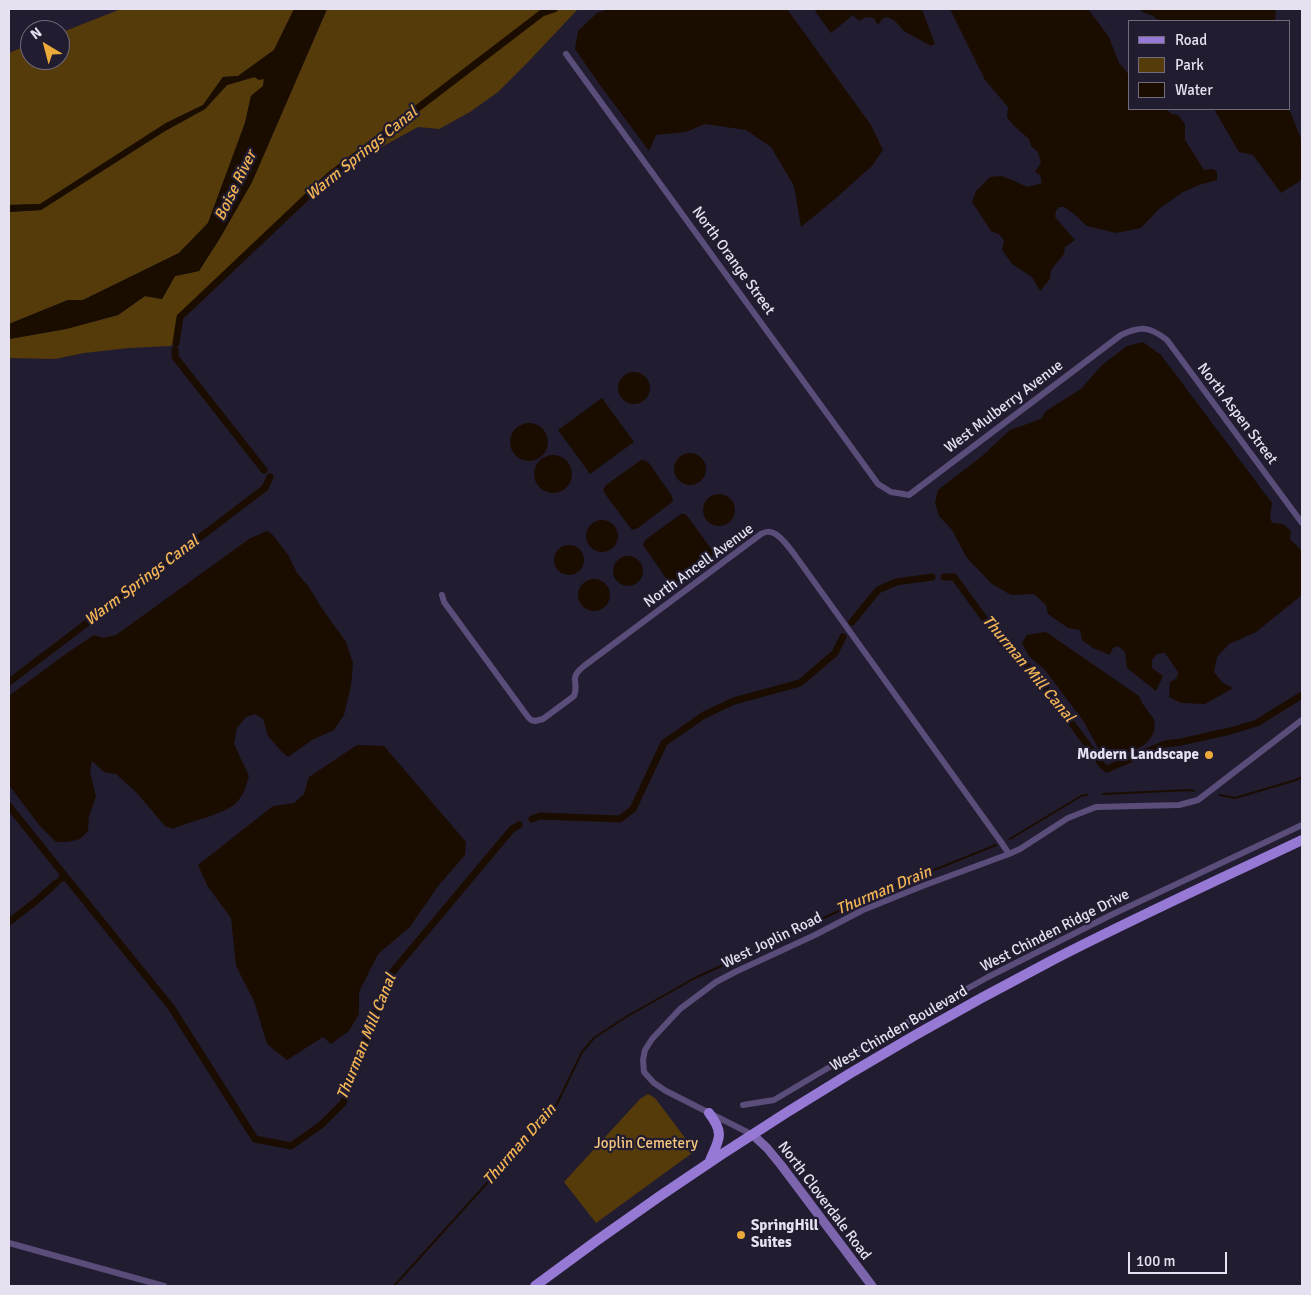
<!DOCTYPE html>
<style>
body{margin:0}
#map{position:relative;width:1311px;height:1295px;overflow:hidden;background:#221c31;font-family:Signika,sans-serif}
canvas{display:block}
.frame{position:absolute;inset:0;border:10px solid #e5e1f0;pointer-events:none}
.legend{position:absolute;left:1128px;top:20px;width:162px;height:90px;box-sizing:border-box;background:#221c31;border:1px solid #706b7d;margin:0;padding:6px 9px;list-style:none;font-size:15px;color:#e5e1f0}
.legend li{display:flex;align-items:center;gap:10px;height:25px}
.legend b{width:25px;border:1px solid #706b7d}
.north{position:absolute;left:20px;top:20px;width:50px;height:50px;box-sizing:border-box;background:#221c31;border:1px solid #706b7d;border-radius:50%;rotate:323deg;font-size:14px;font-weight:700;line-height:20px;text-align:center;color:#e5e1f0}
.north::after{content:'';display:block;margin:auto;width:18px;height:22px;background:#eba93a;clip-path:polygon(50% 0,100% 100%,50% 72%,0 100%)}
.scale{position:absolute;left:1128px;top:1252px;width:99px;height:22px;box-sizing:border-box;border:2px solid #e5e1f0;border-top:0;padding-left:6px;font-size:15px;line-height:18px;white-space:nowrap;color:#e5e1f0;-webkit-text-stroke:4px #221c31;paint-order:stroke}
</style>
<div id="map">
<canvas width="1311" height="1295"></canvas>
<div class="frame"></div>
<ul class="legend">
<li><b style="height:6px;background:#9678d5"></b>Road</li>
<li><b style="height:14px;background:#553a0a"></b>Park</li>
<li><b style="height:14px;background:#1a0d00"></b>Water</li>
</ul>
<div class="north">N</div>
<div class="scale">100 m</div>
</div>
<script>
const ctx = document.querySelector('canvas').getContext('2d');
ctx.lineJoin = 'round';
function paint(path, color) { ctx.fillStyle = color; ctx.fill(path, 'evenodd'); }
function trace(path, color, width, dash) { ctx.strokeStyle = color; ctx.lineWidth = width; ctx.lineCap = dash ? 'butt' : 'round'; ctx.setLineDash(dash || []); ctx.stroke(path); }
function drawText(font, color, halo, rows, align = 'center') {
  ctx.font = font + ' Signika,sans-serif'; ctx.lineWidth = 4.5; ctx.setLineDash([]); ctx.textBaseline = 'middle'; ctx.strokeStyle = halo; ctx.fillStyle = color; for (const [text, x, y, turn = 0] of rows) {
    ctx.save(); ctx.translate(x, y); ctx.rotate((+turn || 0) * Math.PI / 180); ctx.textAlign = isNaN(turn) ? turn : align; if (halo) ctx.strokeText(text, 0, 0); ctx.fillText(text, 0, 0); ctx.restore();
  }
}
paint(new Path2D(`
 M121,9H294L274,50L238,76L223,77L203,105L166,123L40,204L9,205V53L30,44V60H60V33Z
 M327,9H578L529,61L498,92L470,112L439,129L418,127L329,176L180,317L176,343L170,346L129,348L84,353L55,359L9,358V339L66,329L118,315L145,296L162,299L175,276L199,271L220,238L252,182Z
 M255,77L264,79L263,86L251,96L245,123L208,223L179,253L83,300H68L9,324V212L41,210L165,131L205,109L227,85Z
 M648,1094L655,1098L695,1151L596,1223L564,1182L640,1099Z`), '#553a0a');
paint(new Path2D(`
 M294,9H327L252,182L220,238L199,271L175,276L162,299L145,296L118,315L66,329L9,339V324L68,300H83L179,253L208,223L245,123L251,96L263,86L264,79L259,80L254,77L227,85L205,109L165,131L41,210L9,212V205L40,204L166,123L203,105L223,77L238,76L274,50Z
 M609,9H787L871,125L883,150L872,166L835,199L801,227L794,186L771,147L746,130L705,124L686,132L656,135L649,151L600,85L575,49L578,31L597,13Z
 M816,9H922L935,44L931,46L904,31L894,20L886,17L881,20L880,23L877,24L874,18L866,17L859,21L853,15L831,33L815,11Z
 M950,9H1088L1109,37L1119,63L1130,76V109H1166L1172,114L1178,115L1185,124V140L1204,170L1213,169L1217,172V180L1199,185L1183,192L1160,208L1141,228L1116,233L1087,226L1074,214L1064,207H1059L1056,211L1055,217L1075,240L1065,247L1064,254L1051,270L1050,279L1040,291L1032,277L1012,264L1002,250L1004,241L1000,235L991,231L972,202L976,191L990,177L1002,176L1028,187L1042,183L1040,175L1035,172L1041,163L1038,152L1031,146L1029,139L1013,125L1007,117L1008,107L985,80Z
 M1139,9H1276L1275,21H1158C1152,12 1145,16 1139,9Z
 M1214,109H1289L1302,141V178L1300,181L1281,193L1253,155L1239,152Z
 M1143,342L1161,355L1272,503L1270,517L1272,523L1283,524L1291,531L1290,539L1302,551V595L1256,632L1229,644L1217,657L1214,672L1223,683L1233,688L1205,704L1181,703L1169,697L1170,682L1177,678L1178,672L1165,653L1157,654L1152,660V668L1163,676L1156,691L1127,668L1125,652L1118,646L1113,648L1110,655L1093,648L1082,640L1080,630L1068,628L1048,614L1046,605L1034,594L1011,595L992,584L967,558L952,530L939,516L935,503L938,490L982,456L1010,430L1041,419L1046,411L1081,389L1102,365L1127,346Z
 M618 388a16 16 0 1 1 32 0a16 16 0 1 1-32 0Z
 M602,398L634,442L590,474L558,430Z
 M510 442a19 19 0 1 1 38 0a19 19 0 1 1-38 0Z
 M674 469a16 16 0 1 1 32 0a16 16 0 1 1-32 0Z
 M534 474a19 19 0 1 1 38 0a19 19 0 1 1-38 0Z
 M641,460H644L649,463L672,496L673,501L671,503L638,528L632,530L605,494L603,490L606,485Z
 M703 510a16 16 0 1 1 32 0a16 16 0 1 1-32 0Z
 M681,514H685L688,517L712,550L713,556L678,582L673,584L668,581L643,545L645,540Z
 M586 536a16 16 0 1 1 32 0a16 16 0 1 1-32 0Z
 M267,531L273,535L288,555L297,573L309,587L321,607L346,642L353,663L351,686L344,715L334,730L312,740L288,757L281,751L268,736L263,719L255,714L246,717L237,728L234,744L249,776C246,786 243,797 235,804C222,815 190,821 173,829L165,826L136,792L116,774L104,772L92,761L90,772L96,797L89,816L88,831L80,839L68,842H56L39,825L9,785V698L10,695L67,653L94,635L103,638L116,635L249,539Z
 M554 560a15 15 0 1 1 30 0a15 15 0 1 1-30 0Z
 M613 571a15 15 0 1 1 30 0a15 15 0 1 1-30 0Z
 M578 595a16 16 0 1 1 32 0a16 16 0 1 1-32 0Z
 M1046,632L1139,696C1141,700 1142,704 1145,707C1147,711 1152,715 1154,720C1160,747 1123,756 1103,757L1084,722L1045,670L1029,656L1022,643L1027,635Z
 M357,745L384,746L466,842L465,855L439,885L409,928L378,954L359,992V1014L349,1031L331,1044L323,1037L287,1060L267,1044L254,1001L236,966L231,918L208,887L198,865L273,806L294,803L304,794L309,777Z`), '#1a0d00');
trace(new Path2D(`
 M1103,794L1189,790L1194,791
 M1220,795L1235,798L1296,780L1302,777
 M1010,839L1081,796L1087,795
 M774,941L882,891L996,845
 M394,1286L555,1108L582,1052L594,1038L626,1017L693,979L749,953`), '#1a0d00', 2);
trace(new Path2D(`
 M176,343L180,317L329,176L542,13L554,9
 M175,350V357L264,470
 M944,577H954L1003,644L1034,672L1103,766L1107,769L1165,744L1181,742L1230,731L1257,723L1302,695
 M852,622L878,590L896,582L932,577
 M9,682L265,488L270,477
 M9,806L65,876
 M532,819L540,816L620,819L633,809L664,743L704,715L734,701L800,683L835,653L843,637
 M61,879L65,876L171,1007L255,1139L291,1146L321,1125L343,1103L389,976L512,829L519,825
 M9,922L36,901L56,883`), '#1a0d00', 7);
trace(new Path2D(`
 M566,54L878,484L891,492L909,495L1121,335C1141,326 1149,326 1167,340L1302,523
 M442,595L444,602L528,717L531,720L535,721L543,719L574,696C580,681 567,680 584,666L761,534C763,533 768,531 770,532C780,532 796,557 802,565L1001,842L1009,854
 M743,1105L774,1100L865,1046L988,977L1113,914L1302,825
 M753,1135L666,1091L654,1083L644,1072L643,1060L645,1050L652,1039L680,1009L716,982L735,972L815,935L863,910L925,885L1009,854L1020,849L1068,818L1096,807L1179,805L1198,800L1302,720
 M9,1243L164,1286`), '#5b4d7a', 6);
trace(new Path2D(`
 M753,1135L767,1148L781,1165L872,1286`), '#7c65ad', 9);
trace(new Path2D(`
 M709,1113C726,1135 718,1140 709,1163
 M535,1286C696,1165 870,1055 1049,962C1132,919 1218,880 1302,840`), '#9678d5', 10);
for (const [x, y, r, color] of [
 [1209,755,5,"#eba93a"],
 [741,1235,5,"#eba93a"]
]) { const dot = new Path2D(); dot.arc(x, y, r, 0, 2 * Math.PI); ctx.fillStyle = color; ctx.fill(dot); trace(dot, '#221c31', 2); }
drawText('15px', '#e5e1f0', '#221c31', [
 ["North Orange Street",733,261,54],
 ["West Mulberry Avenue",1004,407,-37],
 ["North Aspen Street",1237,414,53],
 ["North Ancell Avenue",699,566,-36],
 ["West Chinden Ridge Drive",1055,931,-27],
 ["West Joplin Road",772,941,-26],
 ["West Chinden Boulevard",899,1029,-30],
 ["North Cloverdale Road",824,1201,53]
]);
drawText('bold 15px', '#e5e1f0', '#221c31', [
 ["Modern Landscape",1199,755],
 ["SpringHill",751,1226,"left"],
 ["Suites",751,1243,"left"]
], 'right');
drawText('15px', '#f7c67d', '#221c31', [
 ["Joplin Cemetery",646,1144]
]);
drawText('italic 16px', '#f3b554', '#221c31', [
 ["Warm Springs Canal",362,154,-39],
 ["Boise River",236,186,-64],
 ["Warm Springs Canal",142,581,-37],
 ["Thurman Mill Canal",1028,669,50],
 ["Thurman Drain",884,891,-23],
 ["Thurman Mill Canal",367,1037,-68],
 ["Thurman Drain",520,1145,-49]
]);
</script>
